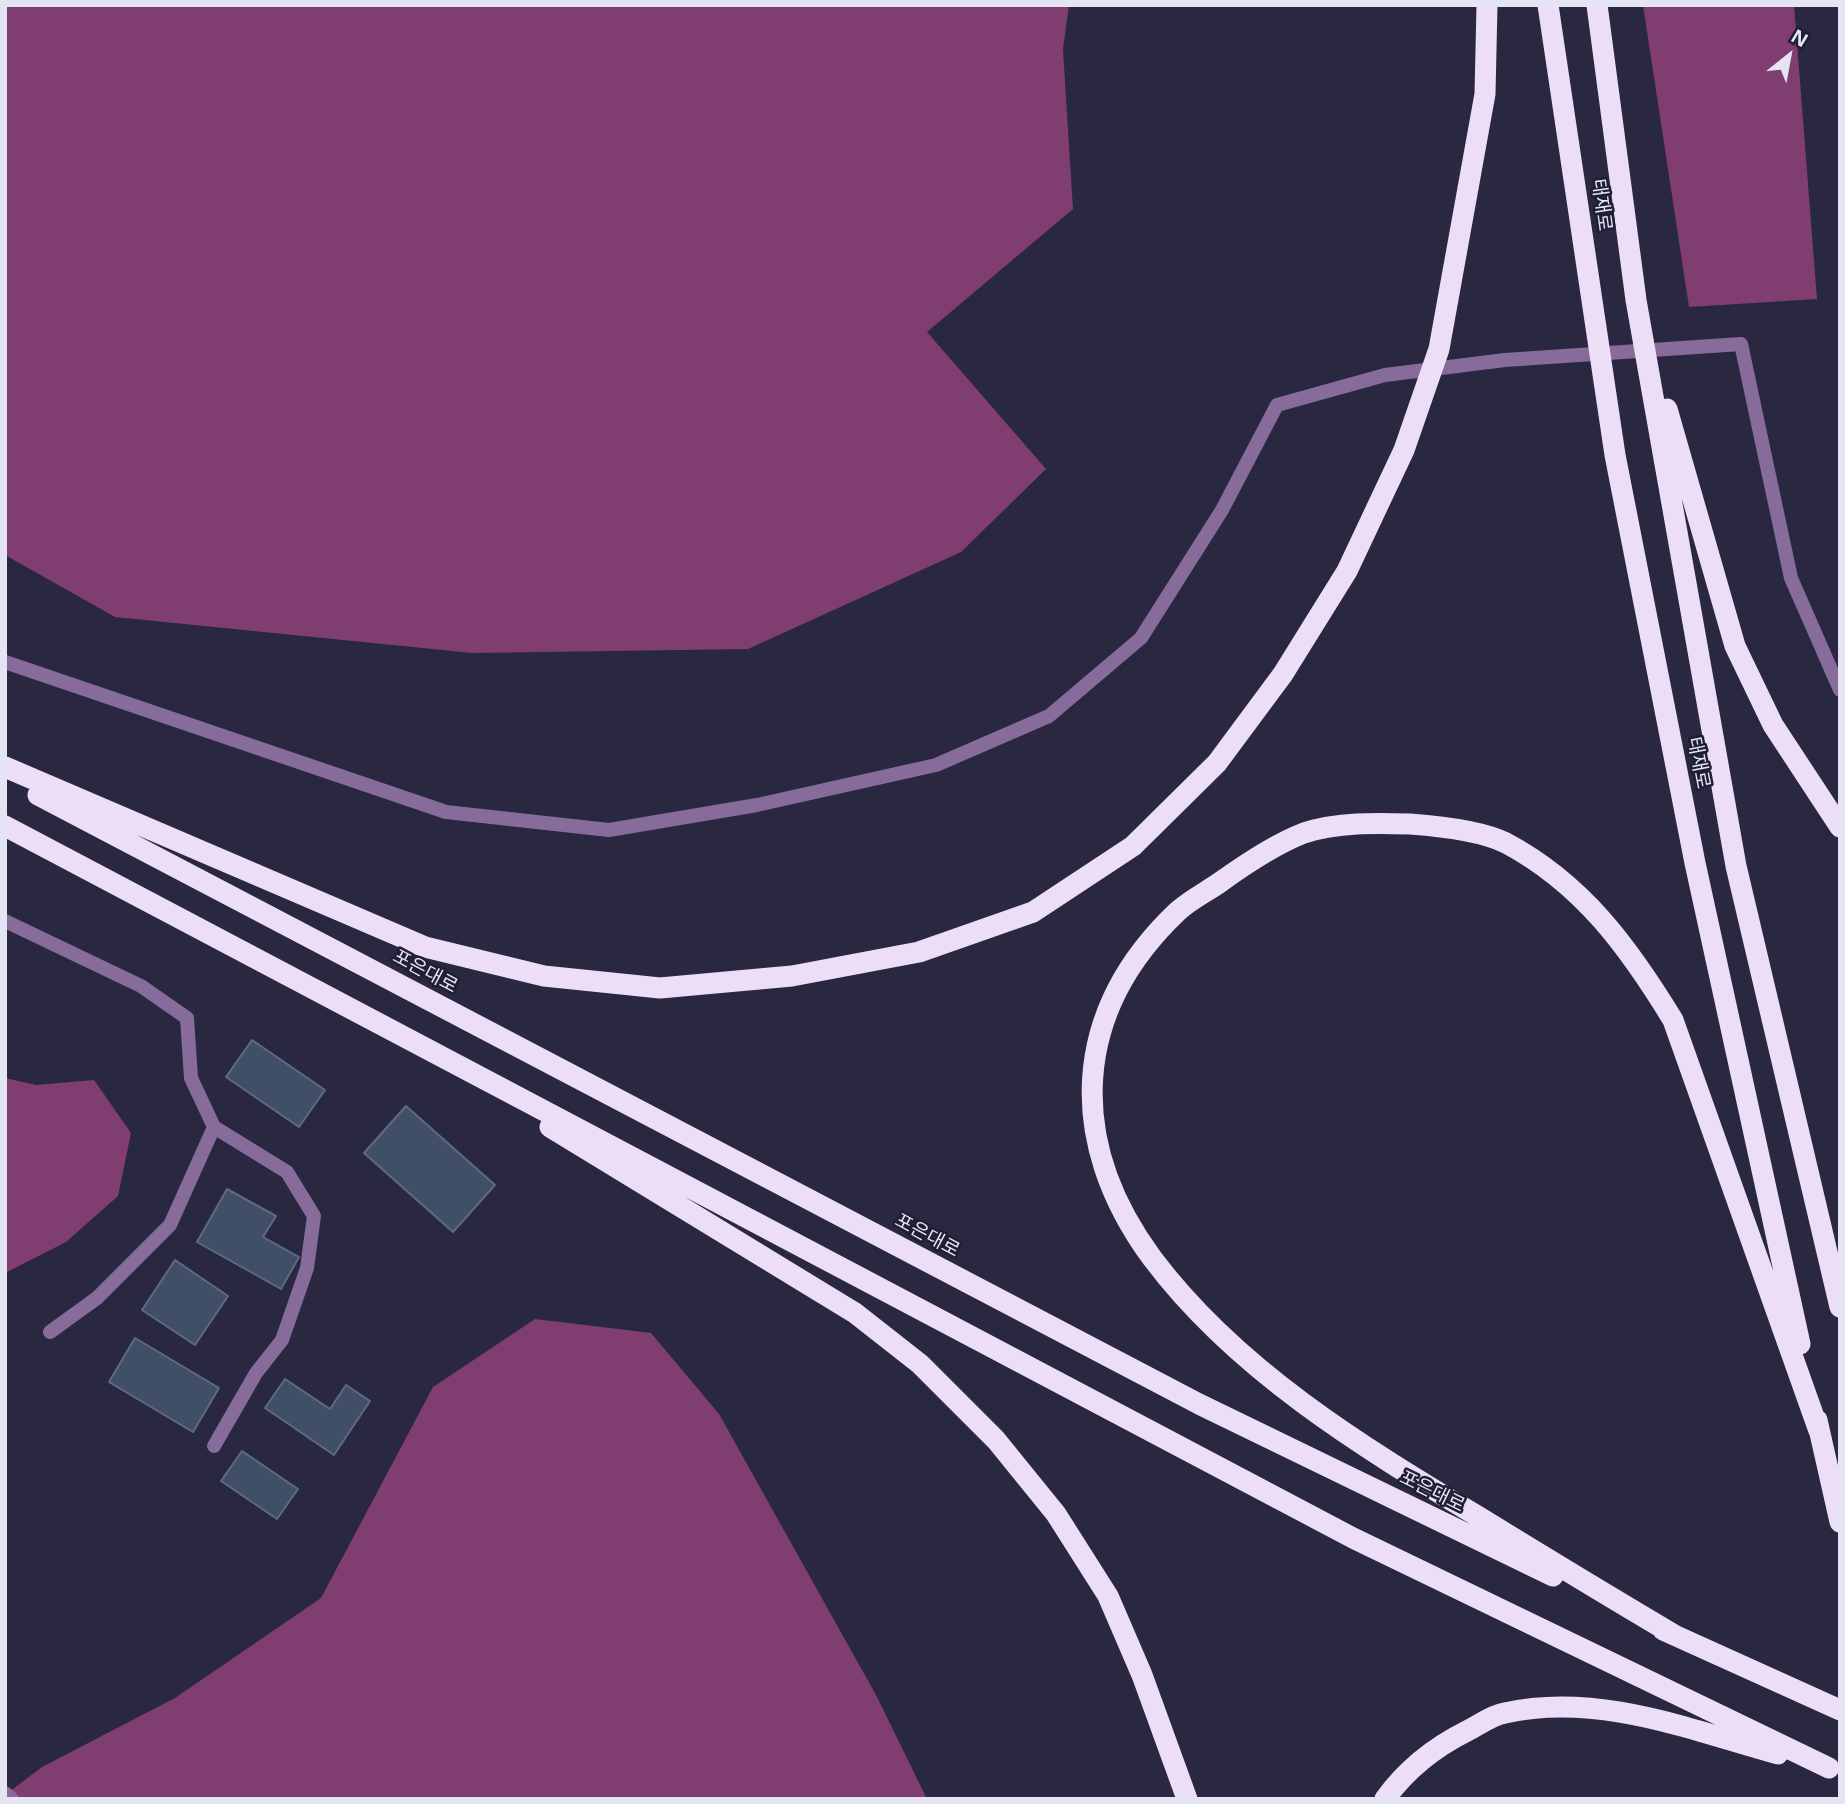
<!DOCTYPE html>
<meta charset="utf-8">
<style>
body{margin:0}
#map{position:relative;width:1845px;height:1804px;overflow:hidden;background:#292840;font-family:"Open Sans",sans-serif}
canvas{display:block}
.frame{position:absolute;inset:0;border:7px solid #e4e4f4;pointer-events:none}
.north{position:absolute;left:1754px;top:21px;width:70px;height:70px;-webkit-text-stroke:5px #1f1e35;paint-order:stroke;rotate:31deg;font-size:19px;font-weight:700;line-height:28px;text-align:center;color:#e4e4f4}
.north::after{content:'';display:block;margin:auto;width:24px;height:32px;background:#e4e4f4;clip-path:polygon(50% 0,100% 100%,50% 72%,0 100%)}
</style>
<div id="map">
<canvas width="1845" height="1804"></canvas>
<div class="frame"></div>
<div class="north">N</div>
</div>
<script>
const ctx = document.querySelector('canvas').getContext('2d');
ctx.lineJoin = 'round';
function paint(path, color) { ctx.fillStyle = color; ctx.fill(path, 'evenodd'); }
function trace(path, color, width, dash) { ctx.strokeStyle = color; ctx.lineWidth = width; ctx.lineCap = dash ? 'butt' : 'round'; ctx.setLineDash(dash || []); ctx.stroke(path); }
function drawText(font, color, halo, rows, align = 'center') {
  ctx.font = font + ' "Open Sans","Noto Sans KR",sans-serif'; ctx.lineWidth = 5; ctx.setLineDash([]); ctx.textBaseline = 'middle'; ctx.strokeStyle = halo; ctx.fillStyle = color; for (const [text, x, y, turn = 0] of rows) {
    ctx.save(); ctx.translate(x, y); ctx.rotate((+turn || 0) * Math.PI / 180); ctx.textAlign = isNaN(turn) ? turn : align; if (halo) ctx.strokeText(text, 0, 0); ctx.fillText(text, 0, 0); ctx.restore();
  }
}
paint(new Path2D(`
 M5,5H1069L1063,49L1073,209L927,332L1046,469L961,552L748,649L472,653L115,617L5,555Z
 M1643,5H1794L1817,299L1689,307Z
 M5,1078L36,1085L94,1080L131,1133L118,1196L66,1242L5,1273Z
 M535,1319L651,1333L719,1414L876,1695L927,1799H5V1795L42,1767L175,1698L321,1598L433,1387Z`), '#803e70');
const building = new Path2D(`
 M252,1040L325,1090L299,1127L226,1077Z
 M406,1106L495,1185L453,1232L364,1153Z
 M227,1189L276,1216L263,1237L299,1257L281,1289L197,1242Z
 M175,1260L228,1296L195,1345L142,1310Z
 M135,1338L219,1388L193,1432L109,1382Z
 M285,1379L330,1409L346,1385L370,1401L334,1455L265,1408Z
 M242,1451L298,1489L277,1519L221,1481Z`);
paint(building, '#404e66');
trace(building, '#5c6b83', 2);
trace(new Path2D(`
 M5,921L141,986L187,1018L191,1078L214,1127L287,1172L314,1216L307,1268L282,1340L256,1373L214,1446
 M50,1332L97,1298L170,1225L214,1127`), '#876b9a', 14);
trace(new Path2D(`
 M5,662L446,812L609,830L757,805L936,765L1049,716L1141,638L1222,510L1277,405L1385,375L1505,360L1741,344L1791,578L1840,690
 M5,1793L12,1799`), '#876b9a', 14);
trace(new Path2D(`
 M1548,5L1615,455L1695,863L1800,1344
 M1597,5L1636,300L1736,866L1840,1307
 M1667,409L1735,646L1773,725L1840,827
 M5,767L425,947L544,976L660,988L792,976L919,952L1033,912L1133,846L1217,763L1283,674L1347,571L1404,450L1439,349L1485,94L1487,5
 M38,795L1199,1404L1553,1576
 M5,826L1353,1538L1829,1768
 M550,1127L855,1313L920,1364L996,1440L1056,1514L1108,1596L1142,1675L1187,1799
 M1817,1420L1840,1522
 M1663,1630L1840,1710
 M1676,1636C1610,1597 1544,1557 1479,1517C1361,1446 1236,1370 1152,1258C1066,1141 1071,1012 1178,911C1190,900 1206,892 1219,883C1244,865 1275,844 1304,833C1337,822 1376,823 1410,824C1437,826 1482,831 1506,843C1583,884 1629,948 1673,1020L1819,1431
 M1385,1799C1406,1770 1435,1747 1467,1731C1479,1725 1492,1715 1505,1713C1597,1692 1691,1730 1778,1754`), '#ecdef6', 21);
drawText('19px', '#e4e4f4', '#1f1e35', [
 ["태재로",1601,205,82],
 ["태재로",1698,763,79],
 ["포은대로",425,972,28],
 ["포은대로",927,1236,28],
 ["포은대로",1432,1492,26]
]);
</script>
